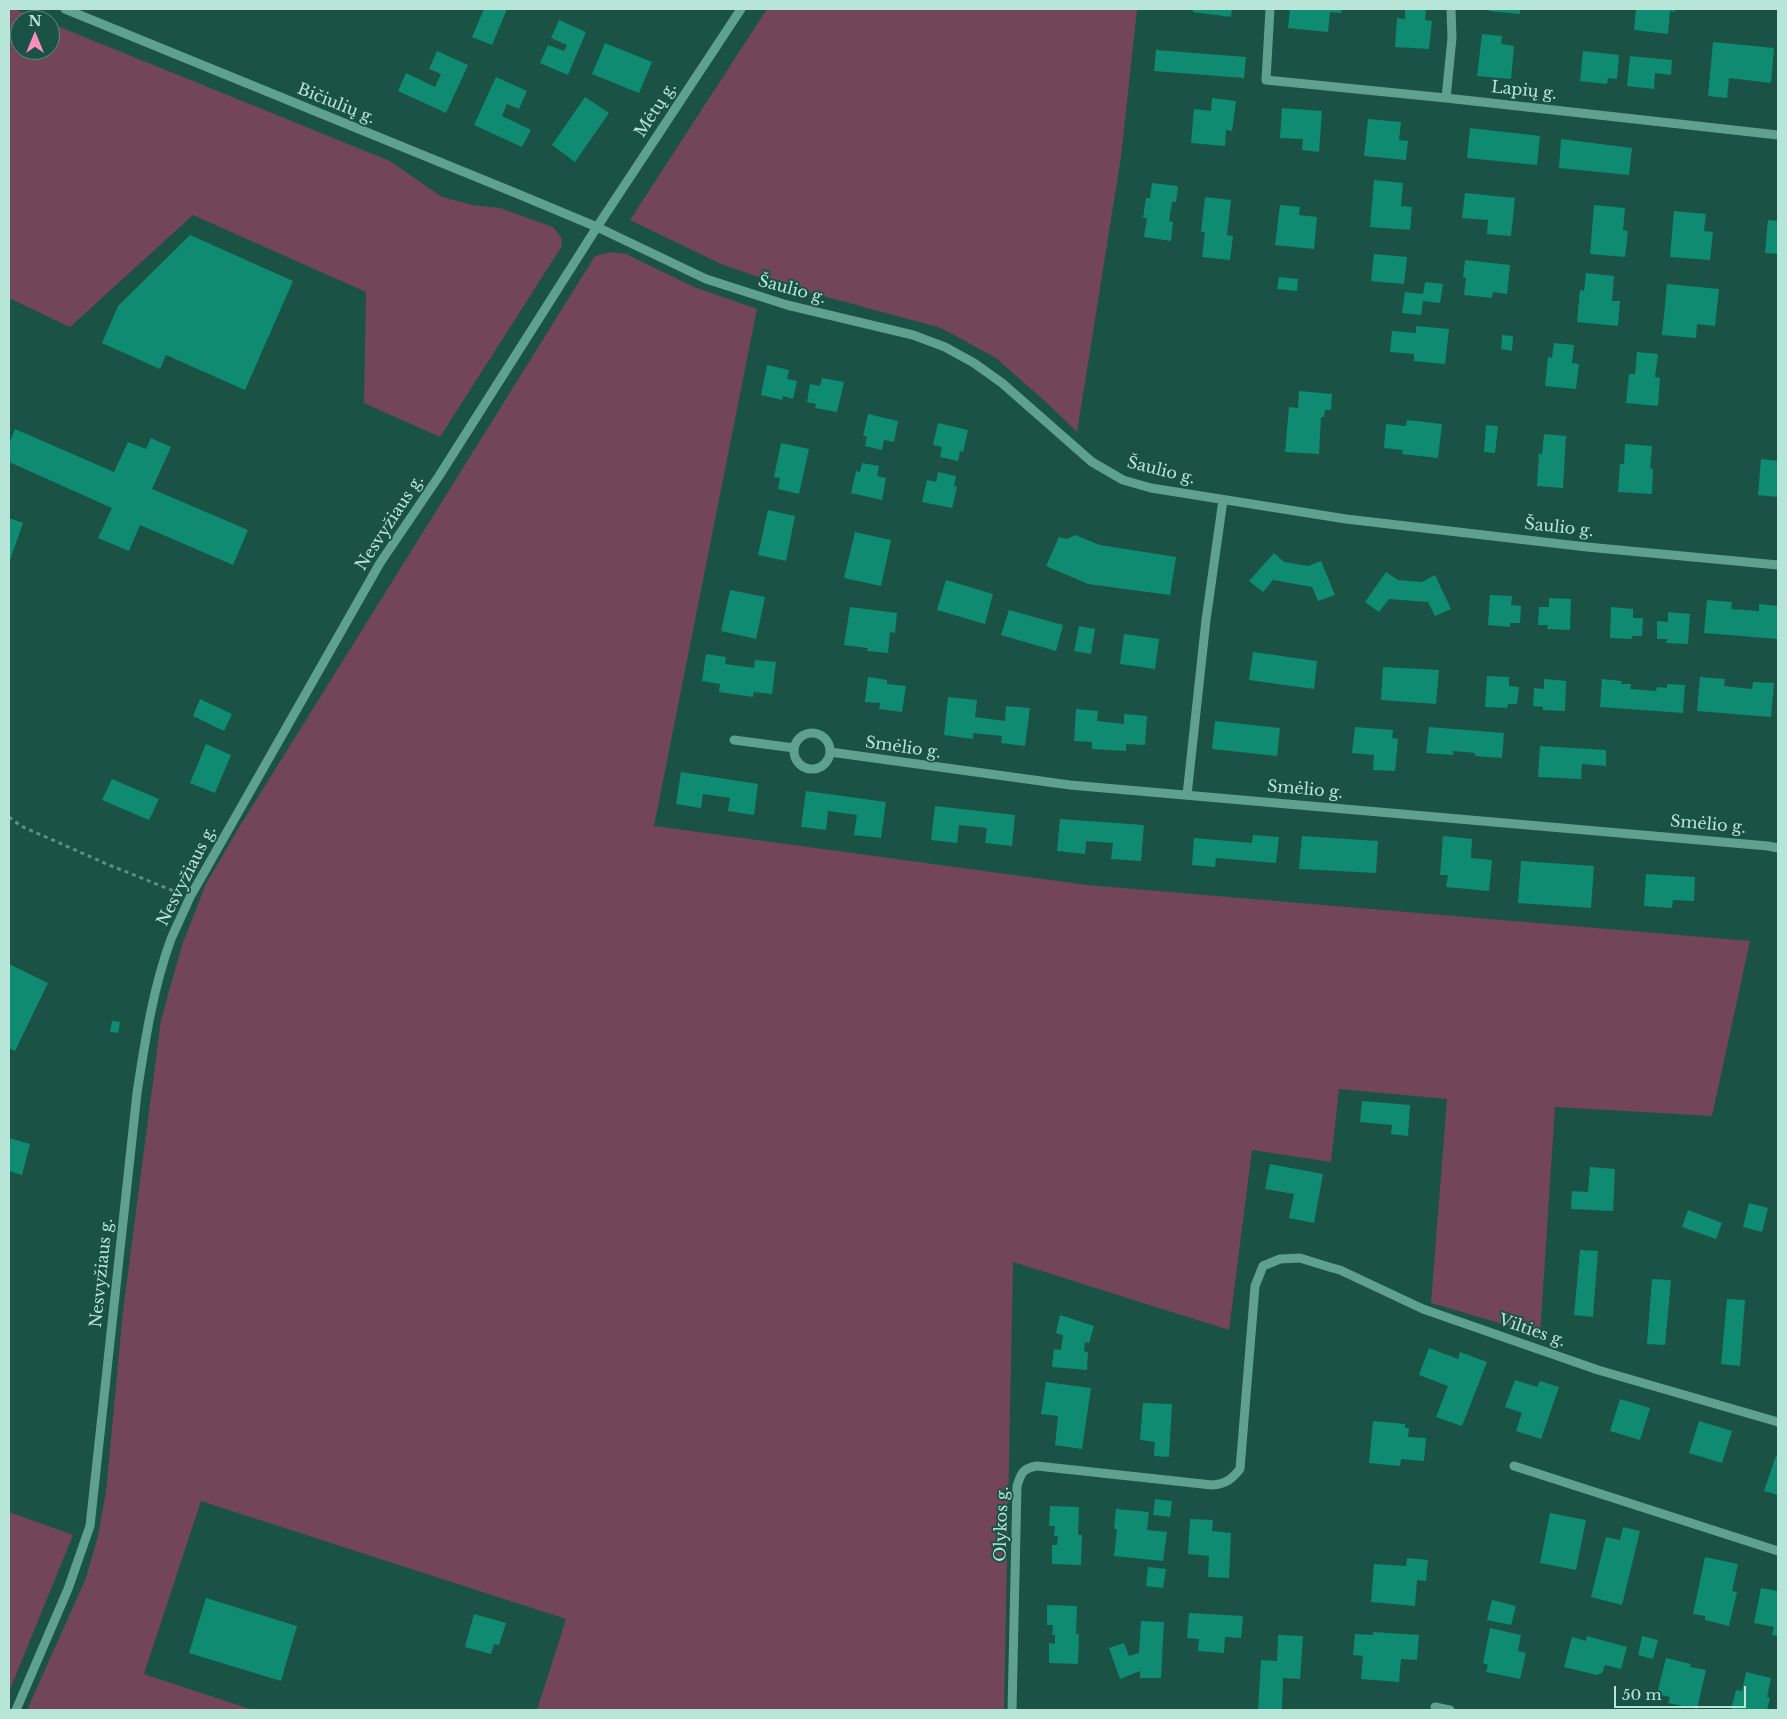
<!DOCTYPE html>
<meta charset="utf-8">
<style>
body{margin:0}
#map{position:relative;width:1787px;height:1719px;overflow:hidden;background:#1a5245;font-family:"Libre Baskerville",serif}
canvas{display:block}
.frame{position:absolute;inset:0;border:10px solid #b7e6d8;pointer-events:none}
.north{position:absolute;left:10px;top:10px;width:50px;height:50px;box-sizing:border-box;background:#1a5245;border:1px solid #598d80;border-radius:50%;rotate:0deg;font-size:14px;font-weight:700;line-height:20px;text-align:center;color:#b7e6d8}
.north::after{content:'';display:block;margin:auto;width:18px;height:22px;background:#fe8ebd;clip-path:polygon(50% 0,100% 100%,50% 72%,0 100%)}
.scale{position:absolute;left:1614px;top:1686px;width:132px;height:22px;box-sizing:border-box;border:2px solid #b7e6d8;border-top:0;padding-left:6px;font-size:15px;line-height:18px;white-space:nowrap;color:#b7e6d8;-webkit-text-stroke:4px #1a5245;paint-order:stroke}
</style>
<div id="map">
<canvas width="1787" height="1719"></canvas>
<div class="frame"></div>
<div class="north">N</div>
<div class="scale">50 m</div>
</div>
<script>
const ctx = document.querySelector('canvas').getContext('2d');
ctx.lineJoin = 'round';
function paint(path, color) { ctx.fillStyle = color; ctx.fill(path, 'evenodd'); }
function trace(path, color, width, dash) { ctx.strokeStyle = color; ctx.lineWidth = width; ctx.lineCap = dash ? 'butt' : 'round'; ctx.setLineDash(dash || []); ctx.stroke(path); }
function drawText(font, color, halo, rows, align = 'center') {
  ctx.font = font + ' "Libre Baskerville",serif'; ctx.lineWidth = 4; ctx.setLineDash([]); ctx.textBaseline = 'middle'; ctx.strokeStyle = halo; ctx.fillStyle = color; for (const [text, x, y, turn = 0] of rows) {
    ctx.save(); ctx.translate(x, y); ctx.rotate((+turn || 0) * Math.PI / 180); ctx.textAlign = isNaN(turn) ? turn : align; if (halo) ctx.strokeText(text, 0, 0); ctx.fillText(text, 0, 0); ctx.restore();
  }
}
paint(new Path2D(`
 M9,9H14L42,20H20V50H50V23L390,161L442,197L472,205L500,208L553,227L561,237L562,246L440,437L364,403L366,292L193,215L70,327L9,298Z
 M767,9H1137L1121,157L1077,432L1047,403L996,358L941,328L779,284L721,264L630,220Z
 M611,252L626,254L694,287L757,309L654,826L1087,885L1750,941L1712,1116L1555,1107L1540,1335L1431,1303L1447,1099L1339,1089L1331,1162L1252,1150L1229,1330L1013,1262L1004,1710H537L566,1619L201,1501L144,1674L253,1710H27L86,1578L98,1536L106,1492L123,1311L161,1020L182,945L206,884L238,829L595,256Z
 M9,1512L73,1535L9,1692Z`), '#724658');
paint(new Path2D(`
 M484,9H507L492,45L472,37Z
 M1193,9H1232L1231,17L1193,12Z
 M1290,9H1342L1341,13L1330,12L1328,32L1288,28Z
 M1405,9H1426L1425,20L1432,21L1429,49L1395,47L1397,18L1405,19Z
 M1490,9H1520V14L1489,11Z
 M1636,9H1675V12L1670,11L1668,34L1634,30Z
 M559,20L586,32L568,75L540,63L548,45L564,51L567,45L551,38Z
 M1482,34L1502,36L1501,44L1514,46L1511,79L1477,76Z
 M1713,42L1774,48L1771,83L1729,78L1727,98L1708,96Z
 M605,43L652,62L639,93L592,74Z
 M1156,50L1246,57L1244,78L1154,71Z
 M437,51L468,65L446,113L398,91L406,73L435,87L441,74L429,69Z
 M1583,51L1619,55L1617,79L1608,78L1607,84L1580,81Z
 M1630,56L1672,60L1671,75L1655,73L1654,89L1627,86Z
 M496,77L527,91L519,109L507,104L502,116L531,130L522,147L474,125Z
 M585,97L609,113L575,162L552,145Z
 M1212,98L1236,101L1232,131L1226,130L1225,146L1191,143L1194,109L1211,111Z
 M1282,108L1322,111L1319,152L1302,150L1303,139L1280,138Z
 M1368,119L1401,122L1399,140L1408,141L1406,160L1364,156Z
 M1470,128L1540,136L1537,165L1467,158Z
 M1561,139L1632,148L1629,175L1559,168Z
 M1374,180L1403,183L1401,206L1412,207L1410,230L1370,227Z
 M1152,183L1178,186L1176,202H1172L1169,221L1173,222L1171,241L1144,237L1147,218H1143L1146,198H1150Z
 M1465,193L1515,198L1511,236L1487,234L1488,220L1462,218Z
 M1205,197L1231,200L1227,235L1233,236L1230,260L1202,257L1205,232H1201Z
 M1280,205L1300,207L1299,215L1317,217L1314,249L1275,245Z
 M1594,205L1625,208L1623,230L1628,231L1625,257L1590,254Z
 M1674,211L1706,214L1704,231L1713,232L1710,260L1670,257Z
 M1768,220L1778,221V254L1765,253Z
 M190,235L293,281L245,390L166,355L160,369L102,343L118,306Z
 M1374,254L1407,257L1404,284L1371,281Z
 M1465,260L1510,265L1507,294L1493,292L1492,298L1464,295L1466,278L1463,277Z
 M1586,273L1614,276L1612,301H1620L1618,326L1577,322L1580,290L1584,291Z
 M1279,277L1298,279L1297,291L1277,289Z
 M1425,282L1443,284L1440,303L1423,301L1421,315L1402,313L1405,292L1423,294Z
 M1667,284L1719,289L1715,326L1697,324L1696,338L1662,335Z
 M1416,326L1449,329L1445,364L1414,361V354L1390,352L1392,331L1416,333Z
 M1502,335L1513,336L1512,351L1501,349Z
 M1554,343L1574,345L1572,363L1579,364L1576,389L1545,386L1548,357L1552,358Z
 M1637,352L1658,354L1655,377L1660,378L1658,406L1626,403L1629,374H1635Z
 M767,365L789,370L787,379L797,381L793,399L783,396L782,400L761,395Z
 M822,378L844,382L837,412L815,408L816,404L807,402L810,384L820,386Z
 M1299,391L1332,394L1331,410H1325L1324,417H1321L1319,454L1285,452L1289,407L1298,408Z
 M868,414L898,421L894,442L884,440L882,450L865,446L867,436H863Z
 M1407,420L1442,424L1438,458L1402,454L1403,450L1384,448L1386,424L1406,426Z
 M938,423L968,430L963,452L960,451L958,461L940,457L942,447L933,445Z
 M1486,425L1498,426L1495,453L1484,452Z
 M15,429L114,472L128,442L146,449L151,438L171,447L152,489L248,530L233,565L140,525L129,551L98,538L112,508L9,462V444Z
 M1544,434L1566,436L1563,488L1537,486L1539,453L1542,455Z
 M781,443L809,449L799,494L778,489L780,478L774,477Z
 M1625,444L1652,446L1650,468L1653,469L1652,494L1618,492L1620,464H1624Z
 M1761,459L1778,461V497L1758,495Z
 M862,463L879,466L877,476L886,478L882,500L851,493L856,471L860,472Z
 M938,472L956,476L954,486L957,487L952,508L922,502L927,480L936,482Z
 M768,510L795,516L786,561L758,555Z
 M9,518L23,523L9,563Z
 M855,532L891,540L881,586L844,578Z
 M1075,535L1100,545L1176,557L1170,595L1088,584L1046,566L1059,537L1067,539Z
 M1274,553L1284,562L1308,566L1321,561L1335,595L1318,601L1312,587L1273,580L1263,592L1249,581Z
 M1386,572L1398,580L1422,582L1435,575L1451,609L1435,616L1428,602L1389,599L1379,612L1365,602Z
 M946,580L993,594L985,624L937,610Z
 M730,590L765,597L756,639L721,631Z
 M1490,595L1512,596L1511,605L1521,606L1520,623H1510V627L1488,625Z
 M1549,598L1571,599L1570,630L1547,629L1548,625H1538L1539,607H1549Z
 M1707,600L1732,602L1731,609L1759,611V604L1778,606V639L1704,633Z
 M850,607L897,613L895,633L890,632L888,653L867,651L868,648L844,645Z
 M1611,607L1633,609V618H1643L1642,636H1632V639L1610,638Z
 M1009,610L1063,625L1056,651L1001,635Z
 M1668,612L1690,614L1688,644L1666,643L1667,639H1657V621L1668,622Z
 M1079,626L1095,629L1091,654L1074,651Z
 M1124,634L1159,639L1155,669L1120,664Z
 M1253,652L1317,661L1314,689L1249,680Z
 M706,654L726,657L725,664L754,668L755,660L776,662L772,694L754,692L753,697L719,692L720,684L702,681Z
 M1383,667L1439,670L1436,704L1381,700Z
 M1487,676L1509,677V686L1519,687L1517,704H1508L1507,708L1485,707Z
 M868,677L887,680V684L906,686L902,712L879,709L880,703L865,702Z
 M1700,677L1725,679L1724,686L1752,689L1753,682L1774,683L1771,717L1697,711Z
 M1544,679L1566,681L1565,711L1543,710V707L1533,706L1534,688L1544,689Z
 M1602,679L1622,681L1621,684H1631L1630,689L1656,691L1657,687L1667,688V684L1685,685L1683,713L1600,707Z
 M948,697L977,700L975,717L1005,721L1006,706L1030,708L1025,746L1001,743L1002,736L973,733V739L944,735Z
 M200,699L232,714L224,731L193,716Z
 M1076,709L1098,711L1097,721L1124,724V714L1147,716L1145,745L1126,744V751L1092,749V742L1074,741Z
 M1215,721L1280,728L1277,756L1212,749Z
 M1355,727L1393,730L1392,738L1398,739L1395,771L1373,770L1374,755L1352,753Z
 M1429,727L1504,733L1502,758L1475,756V753L1465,752L1453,751V755L1426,753Z
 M206,744L231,755L215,793L190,783Z
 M1540,746L1606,750V766L1582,764L1581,779L1538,777Z
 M681,772L758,784L754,815L728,811L730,798L703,794L701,808L676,804Z
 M112,779L159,799L149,820L102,800Z
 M806,791L886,802L881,838L854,835L857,815L828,811L826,830L801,827Z
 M935,806L1015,815L1012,846L985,843L987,828L959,825L957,843L931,840Z
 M1060,819L1144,825L1141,861L1111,859L1113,843L1086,841L1085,854L1057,851Z
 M1253,835L1279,837L1276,863L1216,858L1215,867L1192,865L1194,838L1252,843Z
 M1302,836L1378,841L1376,873L1299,869Z
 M1443,836L1472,839L1471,858L1492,860L1489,891L1446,887L1448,875H1440Z
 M1521,861L1594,866L1591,908L1518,903Z
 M1646,874L1695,877L1694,901L1673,900L1672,908L1644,906Z
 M9,964L48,983L15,1051L9,1048Z
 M112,1021L120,1022L118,1033L110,1032Z
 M1362,1101L1410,1105L1408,1136L1391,1134L1392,1125L1360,1122Z
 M9,1138L30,1144L22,1175L9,1171Z
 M1270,1164L1323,1174L1314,1223L1289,1218L1294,1194L1265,1189Z
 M1590,1167L1615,1169L1613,1211L1571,1209L1572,1191L1588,1192Z
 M1749,1203L1768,1208L1762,1232L1743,1227Z
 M1688,1210L1722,1223L1716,1239L1682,1227Z
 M1580,1250L1598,1251L1593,1317L1574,1315Z
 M1652,1279L1671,1280L1665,1345L1647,1344Z
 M1727,1299L1745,1300L1740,1366L1721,1364Z
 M1060,1315L1094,1326L1089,1343L1085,1342L1084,1351L1088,1352L1087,1370L1052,1367L1054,1349L1061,1350L1063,1335L1056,1333Z
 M1429,1348L1458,1359L1460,1352L1487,1362L1462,1426L1436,1417L1448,1386L1419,1375Z
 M1515,1380L1537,1387L1540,1381L1559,1387L1541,1439L1516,1431L1522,1413L1505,1407Z
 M1046,1382L1091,1388L1082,1449L1055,1445L1058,1416L1041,1414Z
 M1620,1399L1650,1408L1640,1440L1610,1431Z
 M1143,1403L1172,1404L1169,1457L1154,1456L1155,1442L1140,1440Z
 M1373,1421L1405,1424V1428H1409L1408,1437L1426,1438L1424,1461L1401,1459L1400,1466L1369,1463Z
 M1699,1421L1732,1431L1722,1463L1689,1453Z
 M1776,1456L1778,1457V1495L1764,1491Z
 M1155,1499L1172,1501L1170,1517L1153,1515Z
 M1050,1506L1079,1507L1078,1535H1082L1081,1565L1052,1564V1545H1057L1058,1536H1054L1055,1526H1049Z
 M1116,1509L1149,1512L1147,1530L1167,1532L1163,1561L1114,1556L1117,1529H1114Z
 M1550,1513L1586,1520L1576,1570L1540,1563Z
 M1190,1519L1213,1520L1212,1531L1231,1533L1229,1578L1208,1577L1209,1556L1188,1554Z
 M1623,1527L1640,1531L1622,1605L1591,1597L1606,1537L1620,1540Z
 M1705,1557L1738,1564L1732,1591L1737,1592L1729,1626L1705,1620V1616L1693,1614Z
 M1407,1558L1428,1560L1426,1581L1417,1580L1415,1606L1371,1602L1374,1564L1406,1566Z
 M1148,1567L1166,1569L1163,1588L1146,1586Z
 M1761,1588L1778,1591V1636L1772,1635L1774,1627L1754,1623Z
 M206,1598L297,1626L281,1681L189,1653Z
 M1492,1600L1516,1606L1511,1625L1487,1620Z
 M1047,1605L1077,1606L1076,1634H1079L1078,1664L1049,1663V1643L1055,1644V1635H1052L1053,1625H1047Z
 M1189,1613L1243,1616L1241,1638L1225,1637L1224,1653L1198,1651L1199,1639L1187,1638Z
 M474,1614L506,1623L499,1645L494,1644L491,1654L465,1647Z
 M1141,1621L1164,1622L1161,1678H1140V1671L1120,1679L1109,1648L1124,1643L1129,1656L1139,1653Z
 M1490,1628L1521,1635L1518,1651L1526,1653L1520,1679L1486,1672L1488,1665L1483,1663Z
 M1373,1632L1419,1635L1417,1660L1401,1659L1399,1682L1361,1679L1363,1656L1353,1655L1355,1634L1373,1635Z
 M1278,1635L1303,1636L1300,1679L1283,1678L1282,1710H1258L1261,1660L1277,1661Z
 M1587,1636L1627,1647L1621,1669L1605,1665L1602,1673L1597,1675L1564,1667L1572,1637L1586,1641Z
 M1642,1636L1658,1640L1653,1659L1638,1655Z
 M1666,1658L1691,1664L1690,1667L1706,1670L1697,1709L1668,1703L1670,1697L1657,1694Z
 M1746,1672L1771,1678L1767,1697L1770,1698L1767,1710H1731L1736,1690L1742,1691Z`), '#0f8b72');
trace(new Path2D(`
 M9,817L21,826L109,865L179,893`), '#5c9083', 3, [4, 4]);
trace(new Path2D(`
 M65,9L518,194L597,227L706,279L787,305L913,335L945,347L974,363L1002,383L1092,462L1123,480L1151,488L1346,519L1587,547L1778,565
 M1270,9L1266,80L1446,98L1778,135
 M1446,98L1452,38L1451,9
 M794 751a18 18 0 1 1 36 0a18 18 0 1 1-36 0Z
 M734,740L794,748
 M830,752L1070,785L1768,846L1778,848
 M1187,795L1206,620L1223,500
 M1514,1466L1778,1551
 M1435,1707L1450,1710
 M16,1710L68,1589L90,1526L137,1093C145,1041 153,988 171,939C177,925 184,911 190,897L380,563L439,476L597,227L741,9
 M1012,1710L1017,1486C1021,1473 1023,1468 1037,1466L1212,1485C1226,1484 1232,1479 1240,1469L1255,1286L1263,1266L1280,1259L1300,1258L1329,1267L1340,1270L1423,1309L1598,1370L1778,1422`), '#5fa08e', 9);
drawText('16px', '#b7e6d8', '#1a5245', [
 ["Lapių g.",1524,91,6],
 ["Bičiulių g.",336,104,22],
 ["Mėtų g.",656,110,-57],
 ["Šaulio g.",792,290,15],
 ["Šaulio g.",1161,471,14],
 ["Nesvyžiaus g.",390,523,-57],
 ["Šaulio g.",1559,528,6],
 ["Smėlio g.",903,748,8],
 ["Smėlio g.",1305,790,5],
 ["Smėlio g.",1708,825,5],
 ["Nesvyžiaus g.",187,876,-63],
 ["Nesvyžiaus g.",102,1273,-84],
 ["Vilties g.",1532,1331,19],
 ["Olykos g.",1002,1524,-88]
]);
</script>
